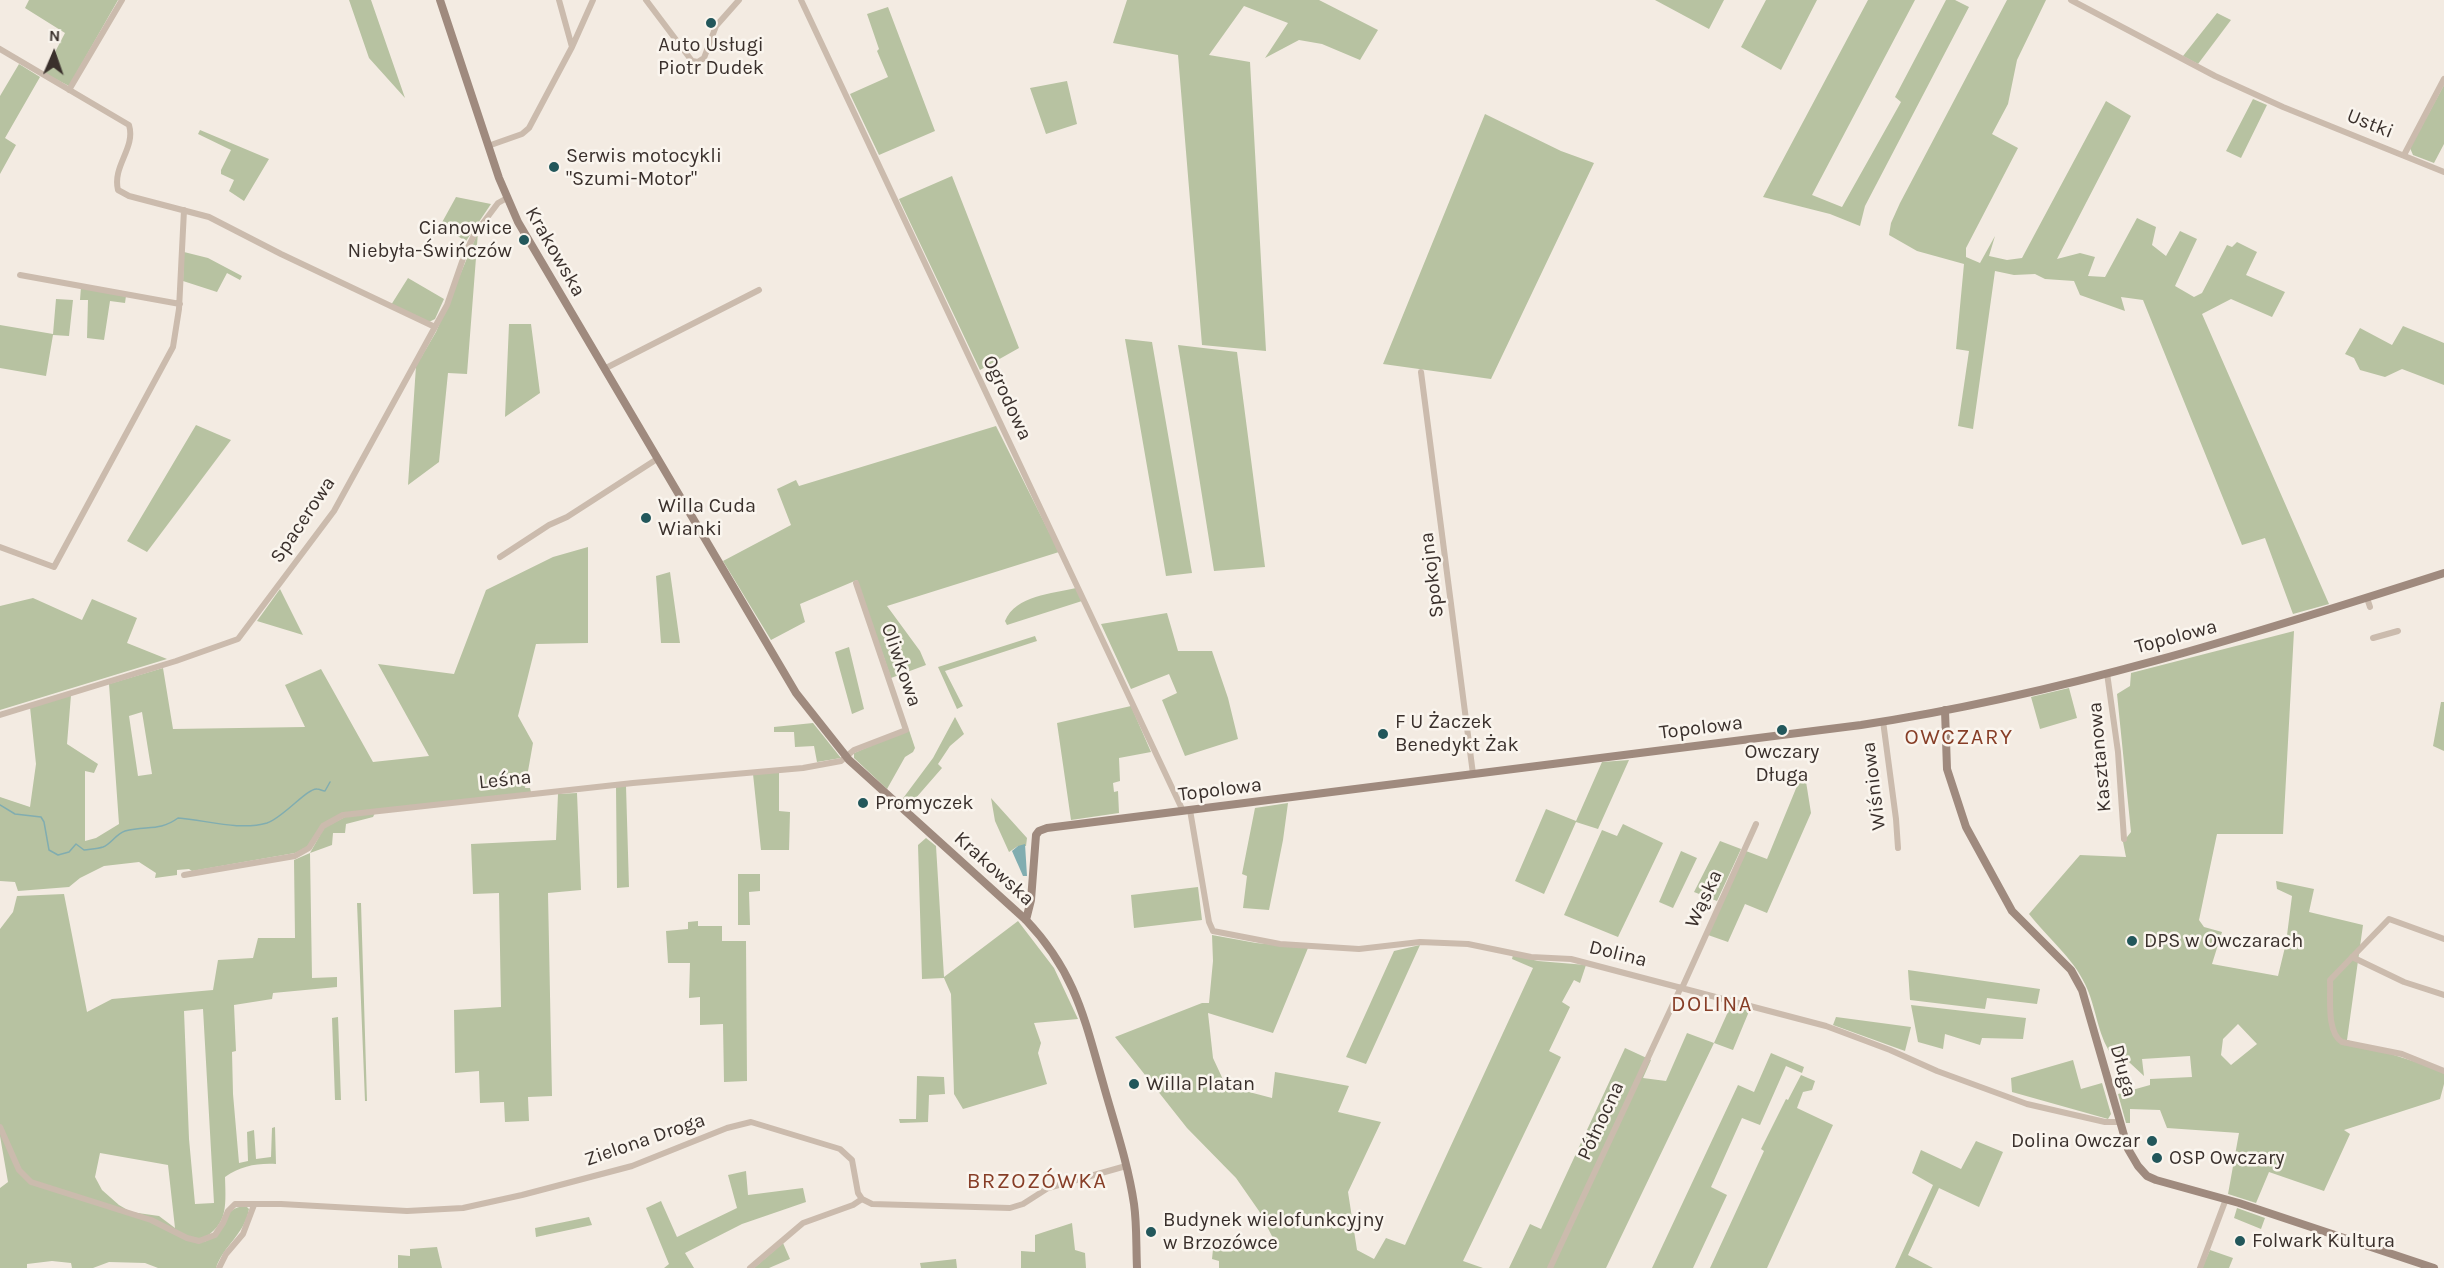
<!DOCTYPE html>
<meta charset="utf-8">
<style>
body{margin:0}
#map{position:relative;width:2444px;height:1268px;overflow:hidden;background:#f3ebe2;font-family:Karla,sans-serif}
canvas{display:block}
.north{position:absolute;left:24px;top:24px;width:60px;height:60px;-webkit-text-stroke:4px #faf5ee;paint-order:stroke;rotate:2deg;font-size:16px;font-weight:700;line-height:24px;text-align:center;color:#3a302c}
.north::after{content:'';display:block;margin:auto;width:21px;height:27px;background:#3a302c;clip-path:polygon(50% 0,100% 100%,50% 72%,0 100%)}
</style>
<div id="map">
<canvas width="2444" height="1268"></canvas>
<div class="north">N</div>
</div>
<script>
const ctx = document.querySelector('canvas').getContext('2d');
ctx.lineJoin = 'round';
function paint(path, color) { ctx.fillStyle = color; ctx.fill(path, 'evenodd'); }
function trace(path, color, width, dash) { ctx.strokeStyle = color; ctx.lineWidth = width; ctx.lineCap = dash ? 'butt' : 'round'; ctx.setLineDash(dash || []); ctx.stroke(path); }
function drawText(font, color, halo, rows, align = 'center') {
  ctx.font = font + ' Karla,sans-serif'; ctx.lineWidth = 5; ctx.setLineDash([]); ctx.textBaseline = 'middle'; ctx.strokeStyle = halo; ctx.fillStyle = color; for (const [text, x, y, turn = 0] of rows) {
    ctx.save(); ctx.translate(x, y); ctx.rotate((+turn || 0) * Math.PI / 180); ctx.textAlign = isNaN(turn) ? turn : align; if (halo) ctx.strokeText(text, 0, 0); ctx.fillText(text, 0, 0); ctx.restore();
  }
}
paint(new Path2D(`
 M29,0H118L69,86L44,73L65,33L25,8Z
 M349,0H371L405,98L369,58Z
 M1127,0H1319L1378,30L1360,60L1322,44L1299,40L1265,58L1288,23L1244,6L1209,55L1250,62L1266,351L1202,345L1178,55L1113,43Z
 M1655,0H1724L1709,29Z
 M1766,0H1817L1781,70L1741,47Z
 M1868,0H1915L1812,195L1842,207L1901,102L1895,97L1946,0H1955L1969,7L1865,206L1860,226L1830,214L1763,197Z
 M2007,0H2046L2017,60L2008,104L1992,134L2018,148L1966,248V257L1980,263L1995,236L1989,256L2007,260L2022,258L2106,101L2131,116L2057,259L2080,253L2095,257L2088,276L2105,277L2137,218L2156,227L2152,245L2166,256L2180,231L2197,239L2175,286L2194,297L2202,293L2227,245L2232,247L2237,242L2257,252L2246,275L2285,292L2272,317L2231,299L2202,314L2329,604L2293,614L2265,538L2242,545L2143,300L2121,297L2125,311L2080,295L2074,281L2045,279L2035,274L2014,275L1995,271L1973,429L1958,426L1969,351L1956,349L1964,264L1917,251L1889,235L1891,223L1900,203Z
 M888,7L935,131L879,155L850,94L888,77L877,51L879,49L867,14Z
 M2217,13L2231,20L2198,64L2183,56Z
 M19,64L40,77L5,138L16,145L0,174V96Z
 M1067,81L1077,124L1046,134L1030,88Z
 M2444,85V144L2434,163L2413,155L2410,148Z
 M2253,99L2267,105L2241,158L2226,151Z
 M1485,114L1561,151L1594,163L1491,379L1383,364Z
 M200,130L269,159L244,201L229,191L234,180L221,174V170L231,150L198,134Z
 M952,176L1019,348L980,370L899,199Z
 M456,197L491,204L466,241L440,226Z
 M478,232L467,374L448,373L439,462L408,485L416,366L436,332Z
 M184,252L208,258L242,276L240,280L227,273L217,292L183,281Z
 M408,278L444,299L435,319L429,322L391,305Z
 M81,287L126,296L125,303L110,301L104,340L87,338L88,300H80Z
 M56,299L73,300L69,336L53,335L46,376L0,368V325L53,334Z
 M509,324H531L540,393L505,417Z
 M2403,326L2444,343V385L2402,369L2385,377L2360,370L2354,358L2345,354L2360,328L2392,345Z
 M1125,339L1152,342L1192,573L1166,576Z
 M1178,345L1237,352L1265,567L1214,571Z
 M196,425L231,440L147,552L127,541Z
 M996,426L1059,552L887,606L920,651L926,665L891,678L857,580L800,604L805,622L771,640L723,561L791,525L777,489L796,480L799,486Z
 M588,547V643L536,644L518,716L533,743L525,788H530L531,792L341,814L321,825L308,847L295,853L192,871L189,869L177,870V875L155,878L156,873L139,862L104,866L80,878L69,887L18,891L15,882L0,881V797L30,807L36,764L30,707L71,695L67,744L98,764L94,773L85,771V841L96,838L119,824L109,684L163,668L173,729L305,727L285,685L321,669L373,762L429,756L378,664L454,674L486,590L553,557ZM142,712L152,774L138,776L129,716Z
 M670,572L680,643H661L656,576Z
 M1076,588L1082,601L1007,625L1005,621C1016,595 1052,594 1076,588Z
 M280,589L303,635L257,621Z
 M33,598L82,620L92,599L137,618L127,643L167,659L0,710V606Z
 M1167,613L1178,651H1212L1228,698L1238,739L1185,756L1162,700L1177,693L1169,674L1131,689L1101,624Z
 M2294,631L2283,834H2217L2199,920L2204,927L2222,932L2212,964L2278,976L2286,943L2292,896L2277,889L2276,881L2314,889L2309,912L2363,925L2347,1040L2444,1071V1084L2440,1099L2344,1130L2350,1134L2324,1191L2269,1172L2256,1203L2228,1194L2239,1133L2167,1128L2160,1110L2130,1109V1123H2126L2118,1094L2150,1085V1079L2192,1077L2190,1056L2142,1059L2144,1076L2116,1050L2111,1054C2097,1033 2096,1006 2085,984C2073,958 2047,937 2029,914L2080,855L2126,857L2123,842L2131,832L2117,694L2130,686L2131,673ZM2238,1024L2257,1044L2231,1065L2221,1055L2223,1039Z
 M1035,636L1037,641L945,671L963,706L957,709L938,667Z
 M849,647L864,709L852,714L835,652Z
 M2069,688L2077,718L2040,729L2031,697Z
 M2441,702H2444V751L2433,746Z
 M1131,706L1151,752L1119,758L1120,781L1113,783L1114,792L1118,791L1119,813L1071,820L1057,723Z
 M955,717L964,734L950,746L938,764L942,768L908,807L901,801L933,758Z
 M813,723L841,758L817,762L814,746L795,747L794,732H774V727Z
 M909,730L915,748L913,752L905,757L887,789L854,758V753Z
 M1629,760L1598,829L1576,822L1544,894L1515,881L1546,809L1576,821L1602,762Z
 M1804,769L1811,813L1767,913L1745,904L1728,942L1708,935L1746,851L1767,859Z
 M779,772V811L790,812L789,850H761L753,774Z
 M626,786L629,887L617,888L616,787Z
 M577,793L581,890L548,893L552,1096L528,1097L529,1121L505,1122L504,1102L480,1103L479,1071L455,1073L454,1010L501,1007L499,893L473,894L471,844L556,840L558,794Z
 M991,798L1027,838L1026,846H1018L1009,852L995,821Z
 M1288,803L1283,840L1269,910L1243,908L1247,876L1242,874L1255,808Z
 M375,813L373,817L346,824L345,833H333L332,845L310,853L312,978L337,977V987L273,993L272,999L234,1005L236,1051L232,1052L233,1094L239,1163L248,1161L247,1132L254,1130L256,1159L271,1157L272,1128L275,1127L276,1164C257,1163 241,1166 225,1177C226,1210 228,1227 195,1243C232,1241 214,1208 246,1206L249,1209C245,1234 223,1246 216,1268H158L145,1263L109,1262L93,1268H72L71,1263L52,1261L27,1264V1268H0V1188L8,1182L0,1136V929L13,912L17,896L64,894L87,1012L112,999L213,990L218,960L253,958L258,938H295L294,860L310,853L324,828L345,817ZM203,1009L214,1203L195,1204L189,1139L184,1011ZM100,1153L168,1165L175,1228L159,1216L131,1212L119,1205L102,1190L95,1177Z
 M1623,824L1663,843L1618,937L1564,915L1602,830L1617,836Z
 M926,838L936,846L944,977L1018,921L1054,968L1078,1019L1034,1023L1041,1043L1038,1053L1047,1084L963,1109L954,1094L951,994L944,978L922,979L918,845Z
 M1720,841L1741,849L1717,901L1694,892Z
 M1681,851L1697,858L1673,908L1659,902Z
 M738,874H760V891L749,892L750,925H738Z
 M1198,887L1202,920L1134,928L1131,895Z
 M357,903H361L367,1101H365Z
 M698,921V926H722V941H746L747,1081L724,1082L723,1024L700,1025V997L689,998L690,963H668L666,931L688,929V922Z
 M1212,935L1256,943L1308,948L1273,1033L1208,1013L1213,1058L1226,1086L1272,1098L1275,1072L1349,1086L1338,1112L1381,1122L1348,1192L1357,1250L1374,1259L1386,1238L1405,1245L1533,968L1512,959L1513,955L1538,961L1586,965L1580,983L1574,980L1562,1002L1570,1007L1549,1051L1561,1057L1463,1261L1483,1268H1219V1261L1212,1259L1214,1240H1274L1259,1211L1236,1178L1187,1128L1115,1037L1202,1003H1209L1213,961Z
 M1420,945L1366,1064L1346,1057L1394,951Z
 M1908,970L2040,989L2037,1004L1987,998L1985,1009L1910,1000Z
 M1731,1005L1750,1009L1733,1050L1714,1043L1606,1268H1509L1530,1224L1541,1229L1625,1048L1651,1060L1643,1078L1666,1081L1687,1033L1714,1043Z
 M1911,1005L2026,1018L2023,1039L1982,1038L1980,1045L1945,1034L1943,1049L1918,1042Z
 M338,1017L341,1100H335L332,1018Z
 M1836,1017L1911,1027L1905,1051L1833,1025Z
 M1771,1053L1804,1067L1802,1073L1786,1066L1760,1125L1742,1118L1711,1187L1727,1195L1693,1268H1652L1738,1085L1754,1092Z
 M2073,1060L2081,1089L2102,1083L2111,1114L2108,1119L2012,1092L2011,1078Z
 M1801,1075L1815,1081L1812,1090L1803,1092L1797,1108L1833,1125L1767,1268H1710L1764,1151L1761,1149L1786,1099L1788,1100Z
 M917,1076L944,1077L945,1094L929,1095L928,1122L900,1123L899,1119H916Z
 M1976,1141L2003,1152L1979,1207L1939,1188L1908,1255L1933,1268H1895L1933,1185L1912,1173L1921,1150L1961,1169Z
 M746,1171L748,1195L803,1188L806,1202L742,1224L685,1253L694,1268H664L669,1264L646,1208L661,1201L677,1237L737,1208L728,1175Z
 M2237,1208L2265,1218L2261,1229L2234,1218Z
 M589,1217L592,1225L536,1237L535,1228Z
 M1072,1223L1075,1250L1085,1253L1086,1268H1021V1251L1035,1252V1235Z
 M783,1243L790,1259L769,1268H754Z
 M437,1247L442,1268H398V1255L410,1256V1249Z
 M2210,1250L2233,1258L2229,1268H2202Z
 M956,1259L957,1268H921L920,1263Z`), '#b7c2a1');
paint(new Path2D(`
 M1025,844L1027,876H1023L1012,851L1018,846Z`), '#81adb0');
trace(new Path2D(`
 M0,805L15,814L41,817L44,822L49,850L58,855L69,852L76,844L84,850C90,849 97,849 103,847C111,844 116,834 125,831C146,825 159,832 178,818C206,820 239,831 267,823C283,818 307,788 317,789C320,789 322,791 325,791L330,782`), '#81adb0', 1.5);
trace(new Path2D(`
 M559,0L572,47
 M646,0L692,61L698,62L704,58L716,26L739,0
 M801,0L1183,811
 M2071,0L2215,76L2283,107L2444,172
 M0,49L129,125C136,148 112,166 118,190L129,196L209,217L281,254L435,327
 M69,90L122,0
 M488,146L522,134L529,128L572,47L593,0
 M2404,155L2444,79
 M20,275L180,304
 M604,369L759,290
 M1421,372L1473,774
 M0,547L54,567L173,347L179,309L184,210
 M500,557L549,525L567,517L657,459
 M2367,598L2370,607
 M2373,638L2398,631
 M2107,673L2118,752L2124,839
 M0,715L176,661L238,639L334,511L447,305L464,256L474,235L498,203L507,198
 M1883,721L1896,819L1898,848
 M1190,810L1209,922L1213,931L1280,944L1359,949L1420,942L1468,944L1531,957L1571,959L1826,1026L1890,1050L1937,1071L2027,1104L2105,1122H2119
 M184,875L295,856L309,848L323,826L343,815L633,783L803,768L841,761L854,750L906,730L856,583
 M2444,939L2389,919L2330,980C2331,997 2326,1032 2342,1042L2402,1054L2444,1071
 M2352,957L2404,982L2444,995
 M1682,988L1756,824
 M0,1127L19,1170L31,1182L151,1220L187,1238L199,1241L215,1235L223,1223L228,1211L235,1204H281L407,1211L463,1208L522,1195L632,1166L727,1128L751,1122L840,1149L852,1160L858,1193L862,1199L872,1204L1010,1208L1023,1204L1048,1188L1126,1166
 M219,1268L226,1254L243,1234L254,1205
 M750,1268L803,1223L853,1205L862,1199
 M1550,1268L1681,987
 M2200,1268L2226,1199`), '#cbbbad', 6);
trace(new Path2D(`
 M440,0L499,178L518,222L796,693L849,760L1026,920C1075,972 1084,1017 1103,1083C1114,1123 1128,1163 1134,1204C1137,1225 1136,1247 1137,1268
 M1945,710L1947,769L1966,827L2012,911L2071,970L2082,990L2128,1149L2138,1166L2147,1176L2156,1180L2239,1203L2434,1268
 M1026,920L1031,900L1036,835L1039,831L1047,828L1861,725C2059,695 2254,634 2444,573`), '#9f8a7e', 8);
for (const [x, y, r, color] of [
 [711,23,6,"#22575b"],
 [554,167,6,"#22575b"],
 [524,240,6,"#22575b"],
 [646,518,6,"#22575b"],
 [1782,730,6,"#22575b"],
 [1383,734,6,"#22575b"],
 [863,803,6,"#22575b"],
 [2132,941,6,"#22575b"],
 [1134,1084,6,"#22575b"],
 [2152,1141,6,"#22575b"],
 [2157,1158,6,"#22575b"],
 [1151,1232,6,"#22575b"],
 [2240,1241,6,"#22575b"]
]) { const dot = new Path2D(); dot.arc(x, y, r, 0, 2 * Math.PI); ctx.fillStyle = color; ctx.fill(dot); trace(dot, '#faf5ee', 2); }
drawText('20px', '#3a302c', '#faf5ee', [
 ["Auto Usługi",711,45,"center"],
 ["Piotr Dudek",711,68,"center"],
 ["Serwis motocykli",566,156],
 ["\"Szumi-Motor\"",566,179],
 ["Cianowice",512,228,"right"],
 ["Niebyła-Świńczów",512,251,"right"],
 ["Willa Cuda",658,506],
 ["Wianki",658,529],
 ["F U Żaczek",1395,722],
 ["Benedykt Żak",1395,745],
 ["Owczary",1782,752,"center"],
 ["Długa",1782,775,"center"],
 ["Promyczek",875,803],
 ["DPS w Owczarach",2144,941],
 ["Willa Platan",1146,1084],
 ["Dolina Owczar",2140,1141,"right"],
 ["OSP Owczary",2169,1158],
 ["Budynek wielofunkcyjny",1163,1220],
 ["w Brzozówce",1163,1243],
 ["Folwark Kultura",2252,1241]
], 'left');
drawText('20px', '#3a302c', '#faf5ee', [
 ["Ustki",2370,124,22],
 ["Krakowska",555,252,60],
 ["Ogrodowa",1007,398,65],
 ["Spacerowa",303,520,-56],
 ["Spokojna",1432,575,-97],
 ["Topolowa",2176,637,-15],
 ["Oliwkowa",901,665,71],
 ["Topolowa",1701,728,-7],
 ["Kasztanowa",2100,757,-95],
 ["Leśna",505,780,-6],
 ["Wiśniowa",1874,786,-97],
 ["Topolowa",1220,790,-7],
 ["Krakowska",994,869,42],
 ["Wąska",1704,899,-65],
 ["Dolina",1618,954,14],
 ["Długa",2123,1071,75],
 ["Północna",1601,1121,-65],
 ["Zielona Droga",645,1140,-19]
]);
ctx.letterSpacing = '1.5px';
drawText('22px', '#873e27', '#faf5ee', [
 ["OWCZARY",1959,738],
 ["DOLINA",1712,1005],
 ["BRZOZÓWKA",1037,1182]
]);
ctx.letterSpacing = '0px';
</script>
